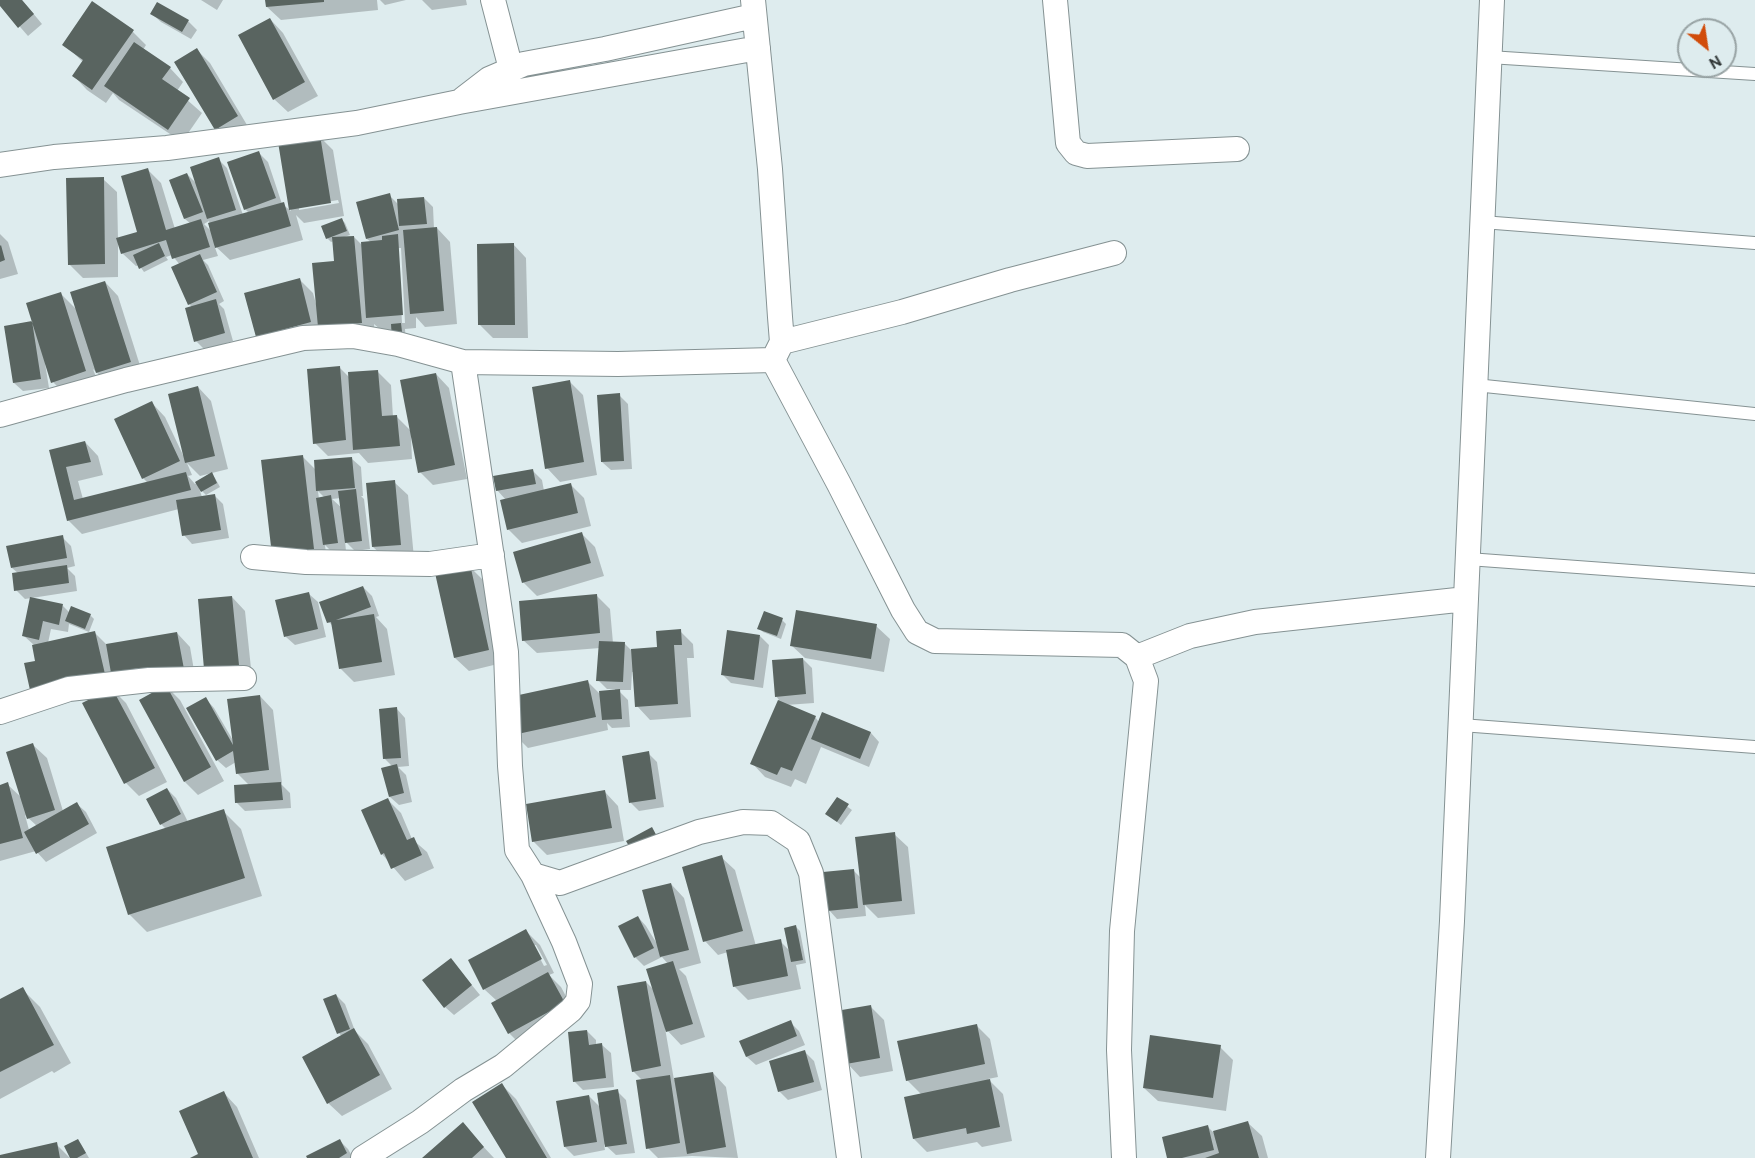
<!DOCTYPE html>
<style>
body{margin:0}
#map{position:relative;width:1755px;height:1158px;overflow:hidden;background:#deecee;font-family:Cabin,sans-serif}
canvas{display:block}
.north{position:absolute;left:1677px;top:18px;width:60px;height:60px;box-sizing:border-box;background:#deecee;border:2px solid #98a3a4;border-radius:50%;rotate:150deg;font-size:16px;font-weight:700;line-height:24px;text-align:center;color:#303636}
.north::after{content:'';display:block;margin:auto;width:21px;height:27px;background:#d14c0a;clip-path:polygon(50% 0,100% 100%,50% 72%,0 100%)}
</style>
<div id="map">
<canvas width="1755" height="1158"></canvas>
<div class="north">N</div>
</div>
<script>
const ctx = document.querySelector('canvas').getContext('2d');
ctx.lineJoin = 'round';
function paint(path, color) { ctx.fillStyle = color; ctx.fill(path, 'evenodd'); }
function trace(path, color, width, dash) { ctx.strokeStyle = color; ctx.lineWidth = width; ctx.lineCap = dash ? 'butt' : 'round'; ctx.setLineDash(dash || []); ctx.stroke(path); }
paint(new Path2D(`
 M0,0H22L42,24L28,36L0,4Z
 M201,0H223L217,10Z
 M267,0H377L378,10L281,20L267,7Z
 M380,0H406L385,5Z
 M422,0H466L467,5L432,10Z
 M92,3L133,32L146,45L143,50L170,68L183,82L177,91L202,113L182,142L119,100L113,93L106,103L87,90L74,76L83,62L64,44Z
 M152,14L188,21L197,30L191,39L161,22Z
 M270,19L283,33L318,96L288,112L274,99Z
 M197,50L210,63L250,130L229,143L216,129Z
 M319,136L333,150L344,216L304,223L296,215L303,240L230,260L214,245L218,256L203,260L208,265L224,301L219,304L224,309L233,341L205,350L196,341L192,307L189,304L180,265L172,255L166,257L168,260L144,272L139,265L136,266L122,253L118,240V277L83,278L69,264L103,179L117,192L118,239L139,233L148,170L161,183L175,229L191,224L185,219L170,181L187,174L198,185L218,159L227,168L243,215L249,213L245,209L259,153L268,162L282,204L291,211L279,143ZM338,200L339,203L299,210V207ZM209,221L212,232L204,224Z
 M389,195L399,205L424,198L433,207L434,229L437,228L450,242L457,324L425,327L416,317V328L405,329L406,344L393,330H381L374,324L375,336H257L299,279L313,293L316,304H317L335,263L334,241L331,242L327,238L341,219L345,223L350,235L344,237H354L363,246L371,242L367,239ZM398,248H401L405,323H402Z
 M0,234L8,242L18,274L0,279Z
 M513,244L526,258L528,338H493L480,325Z
 M105,282L118,296L143,375L111,386L93,369L99,385L66,395L53,382L45,363L49,388L23,391L14,383L31,323L36,327L61,294L78,311Z
 M339,367L350,378L378,372L391,385L393,417H397L412,432L436,374L449,388L467,479L433,485L420,472L413,437H411L412,459L368,463L359,453L328,456L315,443Z
 M570,382L583,395L597,475L560,482L547,468Z
 M198,387L211,401L228,469L200,476L187,463L192,475L188,476L195,484L211,474L215,478L220,487L206,495L199,488L202,497L214,495L223,504L229,538L192,544L184,535L179,509L82,534L68,520L51,451L85,442L98,456L103,475L78,481L83,499L148,483L143,478L152,403L165,417L183,455L184,454Z
 M619,395L628,404L632,469L611,470L602,462Z
 M302,456L316,470L352,459L361,467L363,496H361L364,499L370,549L355,551L345,541L346,551L333,553L325,545L327,562L287,567ZM318,491L325,498L319,499ZM341,498L342,508L332,499Z
 M533,471L542,480L544,491L571,485L584,498L591,526L522,543L508,529L506,500L497,490Z
 M394,482L408,495L414,558L387,560L373,547Z
 M582,534L595,547L604,576L537,596L523,582Z
 M62,537L71,546L75,566L67,568L75,576L77,591L25,599L16,590L19,574L12,568Z
 M469,566L483,580L502,663L469,671L455,658L436,574Z
 M363,587L372,596L379,616L376,617L387,629L395,675L354,682L340,668L334,627L329,622Z
 M309,594L318,602L326,637L295,645L286,637Z
 M597,596L610,609L613,643L625,644L631,650L659,648L680,631L693,644L694,658H687L691,717L650,720L637,706L634,672H632L631,690H618L628,700L630,727L612,728L607,723L608,730L528,748L514,734L587,681L601,695L615,691V689H607L598,680L600,648L537,653L523,640Z
 M232,597L245,611L252,678L219,682Z
 M63,606L70,613L90,615L94,619L89,632L69,624L68,632L51,629L48,643L95,633L108,646L177,633L190,647L196,682L167,687L180,700L224,781L198,795L185,782L141,701L163,688L117,687L37,662L34,645L24,636Z
 M782,620L786,624L781,639L763,632L759,628Z
 M876,626L890,639L884,672L805,658L791,645Z
 M760,636L769,645L763,688L731,683L722,674Z
 M803,659L812,668L814,703L786,705L815,717L819,722L871,733L879,742L869,767L821,747L806,784L795,779L791,787L765,777L752,763L779,700L776,696Z
 M112,689L126,703L167,782L139,796L126,783Z
 M260,696L273,710L282,783L281,784L290,793L291,808L245,811L236,802L250,786L238,774L236,762L226,768L217,760L206,699L214,708L234,742Z
 M397,709L405,718L409,766L398,767L406,775L412,802L399,805L390,797L393,767L384,758Z
 M33,745L47,758L63,811L77,804L86,812L97,833L46,862L36,851L0,861V786L7,784L23,799ZM25,815L37,826L29,830Z
 M648,753L657,762L664,807L639,811L631,803Z
 M167,789L176,798L188,822L223,811L241,829L262,896L147,932L129,914L166,829L161,824Z
 M605,792L618,806L624,841L547,855L533,841Z
 M387,799L401,813L412,839L427,852L434,868L405,881L382,854Z
 M837,799L852,810L841,825L827,814Z
 M894,834L908,847L915,914L878,918L865,905L866,916L837,919L829,910L854,871L861,878Z
 M721,857L735,870L756,946L780,941L790,951L796,927L800,931L806,963L796,965L801,989L748,1000L734,986L728,952L718,955L705,941Z
 M671,884L684,898L701,963L679,969L686,976L705,1037L681,1045L665,1028L674,1080L713,1073L726,1087L738,1158L692,1156L658,1158L648,1148L642,1080L633,1071L646,982L655,991L668,964L662,957L644,966L635,957L638,917L646,926L659,947Z
 M526,931L540,945L554,973L549,975L561,987L577,1017L522,1046L509,1033L497,1001L484,989ZM533,945H536L547,965L544,966Z
 M451,960L480,995L454,1015L445,1007Z
 M22,989L40,1007L71,1063L54,1073L52,1071L0,1099V1001Z
 M336,995L345,1004L355,1031L368,1044L392,1089L342,1116L328,1103L342,1037L339,1033L325,999Z
 M871,1007L884,1020L893,1071L860,1077L847,1063Z
 M790,1022L799,1031L805,1045L756,1065L747,1057L741,1042Z
 M977,1026L990,1039L998,1077L988,1079L1003,1094L1012,1141L982,1147L977,1142L927,1152L914,1139L922,1095L907,1080Z
 M587,1031L596,1040V1045H602L611,1053L614,1087L583,1090L574,1081Z
 M1220,1047L1233,1060L1226,1111L1158,1101L1144,1088Z
 M805,1052L814,1061L822,1090L788,1100L779,1091Z
 M502,1085L516,1099L551,1158H507Z
 M617,1091L626,1100L635,1153L616,1155L604,1144L605,1150L574,1156L565,1147L589,1096L601,1108Z
 M224,1093L237,1107L259,1158H193L200,1155Z
 M1248,1123L1262,1136L1268,1158H1169L1208,1127L1214,1133Z
 M463,1125L494,1158H424Z
 M339,1140L348,1149L353,1158H309Z
 M77,1141L81,1144L89,1158H71Z
 M56,1144L70,1158H0V1157Z`), '#0003');
paint(new Path2D(`
 M0,0H22L34,14L18,28L0,6Z
 M265,0H324V2L266,7Z
 M92,1L134,30L92,90L72,76L83,60L62,45Z
 M157,2L189,20L182,32L150,14Z
 M270,18L305,82L273,100L238,35Z
 M134,42L171,67L162,79L190,98L168,130L104,86Z
 M197,48L238,116L215,130L174,62Z
 M320,135L331,203L289,210L278,142Z
 M259,151L276,198L244,210L227,162Z
 M219,157L236,210L207,219L190,167Z
 M148,168L166,230L201,219L210,247L172,259L166,240L121,254L116,238L137,232L121,176Z
 M187,173L203,212L184,219L169,180Z
 M104,177L105,264L68,265L66,178Z
 M390,193L399,230L366,239L356,202Z
 M424,197L427,224L399,226L397,199Z
 M284,202L291,226L215,248L208,223Z
 M342,218L347,231L326,239L321,226Z
 M437,227L444,311L410,314L403,230Z
 M398,234L403,315L366,318L361,242L382,240V236Z
 M354,236L362,323L318,327L312,263L334,261L332,237Z
 M159,243L165,256L139,269L133,255Z
 M514,243L515,325H478L477,244Z
 M1,245L5,260L0,262V246Z
 M200,254L217,292L188,305L171,267Z
 M300,278L311,322L256,337L244,293Z
 M105,281L131,362L96,373L70,292Z
 M61,292L86,371L51,383L26,303Z
 M216,299L225,333L194,342L185,308Z
 M32,321L41,379L13,383L4,326Z
 M401,323L403,340L392,341L391,324Z
 M340,366L346,440L313,444L307,369Z
 M378,370L382,416L397,415L400,446L353,450L348,372Z
 M436,373L455,465L418,473L400,380Z
 M570,380L584,462L545,469L532,387Z
 M198,386L215,456L185,463L168,394Z
 M620,393L624,461L601,462L597,395Z
 M152,401L180,461L142,479L114,419Z
 M85,441L91,462L66,467L74,500L186,472L191,490L67,521L49,450Z
 M303,455L314,549L272,555L261,460Z
 M352,457L355,488L316,491L314,460Z
 M533,469L536,484L496,491L493,476Z
 M212,472L217,483L201,492L195,482Z
 M395,480L401,545L372,547L366,483Z
 M571,483L578,513L507,530L500,500Z
 M356,489L362,541L345,543L338,491Z
 M215,494L221,530L182,536L176,500Z
 M331,495L338,543L323,545L316,498Z
 M582,532L591,563L522,583L513,552Z
 M63,535L67,558L11,568L6,546Z
 M470,564L489,650L454,658L435,573Z
 M67,565L69,583L14,591L12,573Z
 M363,586L371,607L336,620L374,614L382,662L339,669L331,622L327,623L319,602Z
 M309,592L318,629L284,637L275,600Z
 M597,594L600,633L522,641L519,601Z
 M232,596L239,665L204,669L198,599Z
 M30,597L63,604L59,625L43,621L39,640L22,636Z
 M71,606L91,614L85,629L65,621Z
 M796,610L877,624L871,659L790,646Z
 M764,611L783,618L777,636L757,629Z
 M681,629L682,645H674L678,704L635,707L631,649L657,647L656,631Z
 M727,630L760,635L754,680L721,675Z
 M95,631L105,674L30,690L24,663L35,661L32,645Z
 M177,632L184,669L140,676L139,668L111,673L106,644Z
 M599,641L625,642L623,682L596,681Z
 M803,658L806,694L775,697L772,660Z
 M588,680L596,717L513,735L505,698Z
 M166,685L211,767L184,782L139,700Z
 M112,688L155,768L124,784L82,703Z
 M620,689L622,719L602,720L599,691Z
 M260,695L269,770L236,774L233,751L216,761L186,708L206,697L233,745L227,699Z
 M778,700L816,716L792,771L781,767L777,775L750,764Z
 M397,707L401,758L383,759L379,709Z
 M822,712L871,732L860,759L811,739Z
 M33,743L55,810L27,819L6,752Z
 M649,751L656,799L629,803L622,756Z
 M397,764L404,793L389,797L381,768Z
 M8,782L23,838L0,844V785Z
 M281,782L283,800L235,803L234,785Z
 M167,788L181,814L160,825L146,799Z
 M605,790L612,828L532,842L526,804Z
 M837,797L849,804L837,822L825,814Z
 M388,798L407,840L414,837L422,855L391,869L384,853L381,855L361,810Z
 M77,802L89,824L36,854L24,832Z
 M224,809L245,878L128,915L106,847Z
 M652,827L661,844L635,857L626,841Z
 M895,832L902,901L863,905L855,837Z
 M722,855L743,931L703,942L682,867Z
 M854,869L858,908L827,911L823,872Z
 M671,883L689,950L660,957L642,890Z
 M638,916L654,948L634,958L618,926Z
 M796,925L803,960L791,962L784,928Z
 M526,929L542,959L483,990L468,960Z
 M781,939L788,976L733,987L726,950Z
 M451,958L472,985L444,1008L422,980Z
 M673,961L693,1024L666,1032L646,969Z
 M548,972L565,1003L508,1034L491,1003Z
 M646,981L661,1066L632,1072L617,986Z
 M23,987L54,1045L0,1072V999Z
 M336,994L350,1029L337,1034L323,999Z
 M871,1005L880,1058L846,1064L836,1011Z
 M791,1020L797,1036L746,1057L739,1041Z
 M977,1024L985,1064L906,1081L897,1041Z
 M354,1028L380,1075L327,1104L302,1057Z
 M587,1030L589,1045L602,1043L606,1078L573,1082L568,1032Z
 M1150,1035L1221,1045L1213,1098L1143,1088Z
 M805,1050L814,1082L778,1092L769,1061Z
 M713,1072L726,1147L687,1154L674,1078Z
 M670,1075L680,1143L646,1149L636,1080Z
 M990,1079L1000,1127L967,1134L966,1128L913,1139L904,1097Z
 M502,1083L547,1158H506L472,1102Z
 M618,1089L627,1144L605,1147L597,1093Z
 M224,1091L253,1158H190L198,1154L179,1111Z
 M589,1095L597,1142L564,1147L556,1101Z
 M1248,1121L1259,1158H1205L1219,1153L1213,1131Z
 M463,1122L484,1147L472,1158H422Z
 M1208,1125L1214,1150L1182,1158H1167L1162,1137Z
 M78,1139L86,1153L77,1158H70L64,1146Z
 M340,1139L347,1153L339,1158H307L306,1156Z
 M57,1142L60,1158H0V1155Z`), '#596460');
const service = new Path2D(`
 M1489,57L1755,74
 M1482,222L1755,243
 M1475,385L1755,414
 M1468,559L1755,580
 M1461,725L1755,747`);
const minor = new Path2D(`
 M493,0L511,69
 M1055,0L1068,143L1076,153L1087,156L1237,149
 M463,99L489,79L524,64L605,49L754,16
 M0,165L54,157L167,148L357,123L459,102L758,48
 M782,342L902,312L1010,280L1114,253
 M773,360L839,484L903,610L917,632L935,641L1122,645L1137,657L1146,681L1122,931L1119,1050L1124,1158
 M463,362L506,652L510,766L517,850L533,875L560,883L699,832L743,822L771,823L798,841L811,873L849,1158
 M0,415L126,380L303,338L353,336L398,344L463,362L618,364L773,360L782,342L780,317L770,169L753,0
 M253,557L306,562L430,564L492,555
 M1137,657L1190,636L1255,622L1466,599
 M0,712L69,689L149,680L244,678
 M363,1158L420,1122L463,1090L503,1066L571,1010L578,1001L580,984L564,942L533,875
 M1438,1158L1452,921L1492,0`);
trace(service, '#859293', 14);
trace(minor, '#859293', 26);
trace(service, '#fff', 12);
trace(minor, '#fff', 24);
</script>
